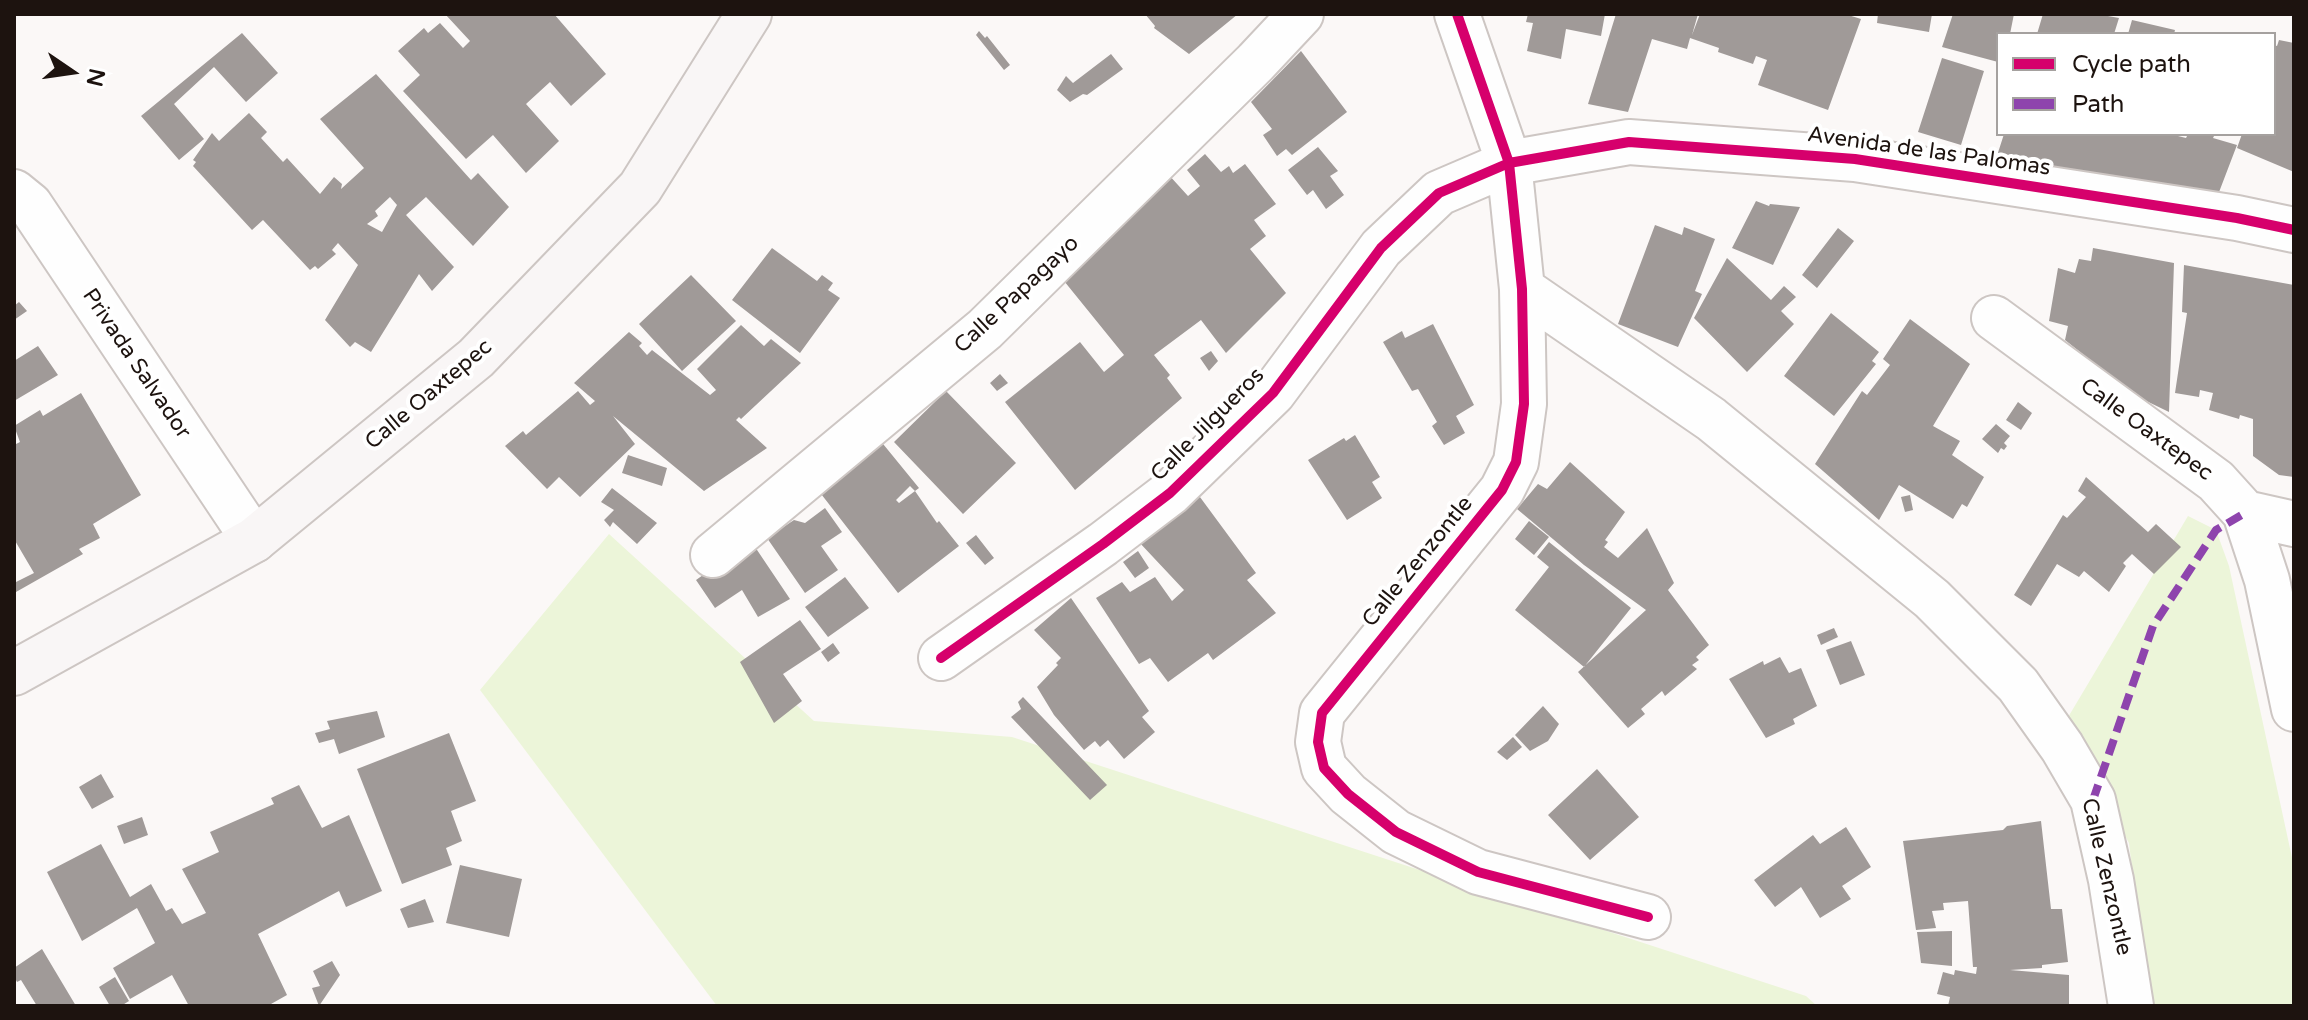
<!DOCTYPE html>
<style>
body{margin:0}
#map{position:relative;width:2308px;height:1020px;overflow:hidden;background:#fbf8f7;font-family:"Varela Round",sans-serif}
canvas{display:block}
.frame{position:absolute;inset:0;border:16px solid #1d130f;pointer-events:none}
.legend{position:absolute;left:1996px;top:32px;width:280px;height:104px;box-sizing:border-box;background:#fff;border:2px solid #a5a19f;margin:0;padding:10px 14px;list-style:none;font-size:24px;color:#1d130f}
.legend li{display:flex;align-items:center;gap:16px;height:40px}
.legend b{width:40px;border:2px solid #a5a19f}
.north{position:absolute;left:32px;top:32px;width:80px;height:80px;-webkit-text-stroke:6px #fff;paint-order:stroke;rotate:103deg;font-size:22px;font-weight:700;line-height:32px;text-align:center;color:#1d130f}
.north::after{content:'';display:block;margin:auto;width:28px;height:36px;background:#1d130f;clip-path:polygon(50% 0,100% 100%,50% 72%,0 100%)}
</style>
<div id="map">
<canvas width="2308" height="1020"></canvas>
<div class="frame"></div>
<ul class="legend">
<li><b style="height:10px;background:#d6006c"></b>Cycle path</li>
<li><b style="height:10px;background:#8e44ad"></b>Path</li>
</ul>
<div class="north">N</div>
</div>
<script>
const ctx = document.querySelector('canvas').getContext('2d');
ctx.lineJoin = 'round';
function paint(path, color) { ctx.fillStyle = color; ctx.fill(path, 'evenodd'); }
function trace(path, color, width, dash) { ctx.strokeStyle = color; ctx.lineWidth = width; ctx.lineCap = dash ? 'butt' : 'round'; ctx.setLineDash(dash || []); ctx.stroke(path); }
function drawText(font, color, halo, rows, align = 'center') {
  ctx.font = font + ' "Varela Round",sans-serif'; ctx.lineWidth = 8; ctx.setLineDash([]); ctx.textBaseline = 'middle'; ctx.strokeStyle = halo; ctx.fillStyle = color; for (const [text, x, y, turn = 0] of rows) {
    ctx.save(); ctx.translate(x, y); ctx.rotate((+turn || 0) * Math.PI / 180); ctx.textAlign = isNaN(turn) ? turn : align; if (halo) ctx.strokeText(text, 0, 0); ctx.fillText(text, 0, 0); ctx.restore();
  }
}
paint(new Path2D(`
 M2188,516L2216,530L2229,566L2294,867V1006H2148L2129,843L2064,724Z
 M609,534L814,721L1012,737L1806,996L1817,1006H717L480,690Z`), '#ecf5d9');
paint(new Path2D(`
 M445,14H554L606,74L571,106L550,82L526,104L559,141L526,173L493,135L466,159L403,91L420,75L398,51L424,28L428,33L440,23L463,48L470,41Z
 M1145,14H1238L1189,54L1154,28L1155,26Z
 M1528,14H1605L1601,36L1566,29L1561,59L1527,51L1533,23L1526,22Z
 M1616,14H1698L1692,35L1700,14H1845L1861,19L1828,110L1758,85L1767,60L1756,56L1753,64L1718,52L1719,48L1690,38L1687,49L1652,39L1628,112L1588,104Z
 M1878,14H1932L1929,32L1877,23Z
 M1953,14H2014L2010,34H1998V62L1942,47Z
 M2043,14H2097L2119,18L2114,34H2037Z
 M2132,20L2175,30L2174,34H2128Z
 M979,31L985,38L987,36L1010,65L1004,70L976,35Z
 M242,33L278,73L246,102L214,67L174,104L204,139L179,160L141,116Z
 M2279,40L2294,43V172L2237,148L2242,134H2274V45L2277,46Z
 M1301,51L1347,112L1292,155L1286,149L1277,156L1263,135L1272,129L1251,102Z
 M1111,54L1123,69L1087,95L1083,94L1070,102L1057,90L1066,76L1073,83Z
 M1942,58L1984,71L1961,145L1918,132Z
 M376,74L471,180L478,173L509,207L473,246L426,197L406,215L454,267L432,291L419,274L371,352L355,342L350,347L325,320L358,265L338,243L332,250L336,254L318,269L315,266L310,270L263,220L252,230L193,166L196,162L193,160L212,133L219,141L249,113L267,132L261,138L283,162L287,158L320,194L334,177L342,184L341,189L364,168L320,119ZM390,197L397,205L382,232L367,224L378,216L375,211Z
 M2004,134H2170L2186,138L2188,134H2215L2213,138L2237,145L2216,200L1995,162Z
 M1318,147L1338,171L1330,176L1344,195L1326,209L1313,190L1307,195L1288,170Z
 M1205,154L1221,172L1229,166L1233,173L1245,164L1276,204L1254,220L1266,236L1250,249L1286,293L1226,353L1201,320L1154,355L1170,375L1167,378L1182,398L1075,490L1005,402L1080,342L1104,372L1124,355L1060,276L1168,174L1188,196L1200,186L1187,170Z
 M1756,201L1769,206L1770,204L1800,207L1773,265L1732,248Z
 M1655,225L1682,235L1684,227L1715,239L1695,291L1702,294L1678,347L1618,324Z
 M1838,228L1854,241L1817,288L1802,275Z
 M772,248L817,281L822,275L833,283L828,290L840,298L800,353L732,300Z
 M2093,248L2174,263L2169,412L2134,395L2065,340L2068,326L2049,321L2058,268L2075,273L2079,259L2091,261Z
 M1727,258L1771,300L1784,286L1796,297L1781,311L1794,324L1747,372L1694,318Z
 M2184,265L2294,285V477L2279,475L2253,456V419L2240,415L2239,419L2209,410L2213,393L2200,390L2199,397L2175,393L2187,313L2182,312Z
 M691,275L736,321L682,371L639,324Z
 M19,302L27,311L14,320V306Z
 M1831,313L1879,352L1872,361L1876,364L1834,416L1784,376Z
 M1910,319L1970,364L1933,426L1960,441L1952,455L1984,477L1967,507L1962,504L1953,519L1899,485L1879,520L1815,464L1862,391L1867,395L1890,365L1883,359Z
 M1433,324L1474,405L1456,416L1465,433L1444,445L1432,426L1437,422L1418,389L1412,391L1383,342L1402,331L1405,338Z
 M741,325L764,346L771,339L801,363L741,419L739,417L736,420L767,448L704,491L613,416L635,444L580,497L559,477L547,489L505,446L523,431L526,435L578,391L590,405L595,401L574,383L629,332L642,343L639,346L647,355L652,350L710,395L716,390L697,369Z
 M38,346L58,375L14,401V361Z
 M1211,351L1218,361L1209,371L1200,358Z
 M1000,374L1008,383L997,391L990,383Z
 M946,391L1016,463L963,514L894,442Z
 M81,393L141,495L93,524L100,538L79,549L83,554L16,592L14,583L34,573L14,539V445L20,442L14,426L40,410L43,416Z
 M2018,402L2032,413L2021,430L2006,420Z
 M1996,424L2010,436L2004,443L2007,446L2004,450L2001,448L1998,453L1982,439Z
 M1355,435L1380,477L1372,482L1382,498L1347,520L1308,460L1344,438L1346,441Z
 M879,439L919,488L915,491L937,523L939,521L959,546L898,593L818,490ZM910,486L915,491L899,503L896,500Z
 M628,455L667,468L662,486L622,473Z
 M1570,462L1625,512L1605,540L1608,542L1604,547L1618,558L1647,528L1674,583L1668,590L1709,645L1696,657L1699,660L1692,665L1697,669L1665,696L1662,691L1641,709L1645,714L1628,728L1578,672L1646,610L1584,565L1517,509L1538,484L1547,489Z
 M2086,477L2148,532L2156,524L2181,547L2154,574L2132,554L2123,563L2126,566L2109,592L2084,571L2079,577L2057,564L2031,606L2014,595L2063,515L2067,518L2086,497L2078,491Z
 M612,488L657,523L637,544L613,522L610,527L604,520L614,510L601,502Z
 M1197,493L1256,573L1247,580L1276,613L1213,660L1208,653L1168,682L1150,658L1139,664L1096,598L1122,582L1130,592L1155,577L1172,601L1184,590L1138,541Z
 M1910,495L1913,510L1905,512L1901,497Z
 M825,508L842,532L821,546L838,570L805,593L767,538L794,520L805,523Z
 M1529,521L1549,537L1534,555L1515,539Z
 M976,535L994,558L985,565L966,543Z
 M751,541L790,599L758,617L742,590L715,608L696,580Z
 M1549,542L1631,608L1584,667L1515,610L1549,567L1537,557Z
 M1138,551L1149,568L1135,578L1123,562Z
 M845,577L869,608L828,637L805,607Z
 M1071,598L1149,711L1142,717L1155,732L1124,759L1108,740L1100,747L1095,741L1084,750L1054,715L1037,687L1058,665L1056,663L1061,658L1034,630Z
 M800,620L821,649L783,674L802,701L774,723L740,662Z
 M1834,628L1838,637L1821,645L1817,635Z
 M1851,641L1865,675L1840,685L1826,650Z
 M833,643L840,653L828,662L821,652Z
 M1780,657L1789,673L1801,668L1817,706L1793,719L1795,724L1766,738L1729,679L1763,661L1764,665Z
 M1023,697L1107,785L1090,800L1011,717L1021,709L1018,702Z
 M1543,706L1559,724L1548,741L1530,751L1515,735Z
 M377,711L385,737L339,754L334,739L319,743L315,733L330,729L327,721Z
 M449,733L476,801L451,811L462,841L446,848L452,865L402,884L357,769Z
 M1513,737L1522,747L1507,760L1497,752Z
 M1597,769L1639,817L1590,860L1548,815Z
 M101,774L114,797L92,809L79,787Z
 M299,785L322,828L349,815L382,891L346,907L339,891L258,934L287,995L271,1004L272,1006H189L172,975L130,999L113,968L155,943L137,908L82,941L47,872L101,844L130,897L151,884L166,911L172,908L182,924L206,913L182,869L219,852L210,832L274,804L271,798Z
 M142,817L148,835L124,844L117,826Z
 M2041,821L2051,909H2062L2068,962L2042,965V968L2010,970L2069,975V1006H1948L1950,997L1937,994L1943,972L1954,975L1955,970L1976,974L1977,967H1973L1968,901L1943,903L1944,910L1932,911L1936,928L1916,930L1903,841L2003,830L2007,826Z
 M1846,827L1871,867L1842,886L1851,899L1820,918L1801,887L1775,907L1754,880L1813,835L1820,844Z
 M460,865L522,879L509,937L446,923Z
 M425,899L434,922L408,928L400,909Z
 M1952,931V966L1921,963L1917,932Z
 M42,949L76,1006H37L21,980L17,982L14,976V968Z
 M332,961L340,975L319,1006L312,988L320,986L313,971Z
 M115,977L129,1001L121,1006H110L99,987Z`), '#a09a98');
const minor = new Path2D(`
 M1457,14L1509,163L1522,289L1524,404L1516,462L1502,490L1322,713L1318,742L1324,768L1348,794L1396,832L1478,872L1648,917
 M14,192L30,205L254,540
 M1522,289L1711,419L1932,599L2018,685L2062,747L2093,800L2111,880L2131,1006
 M1994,318L2216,481L2245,513L2267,580L2294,709
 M2245,513L2294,524
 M713,555L985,329L1256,62L1301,14
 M941,658L1103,544L1170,493L1273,393L1381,248L1439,193L1509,163L1629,142L1855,159L2237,218L2294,230`);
const secondary = new Path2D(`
 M14,673L254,540L476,358L640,188L749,14`);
trace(minor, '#cdc6c3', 48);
trace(secondary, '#cdc6c3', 48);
trace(minor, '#fefefe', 44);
trace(secondary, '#f9f6f6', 44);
trace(new Path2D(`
 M2093,800L2153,626L2216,530L2245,513`), '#8e44ad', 8, [16, 8]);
trace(new Path2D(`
 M1457,14L1509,163L1522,289L1524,404L1516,462L1502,490L1322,713L1318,742L1324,768L1348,794L1396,832L1478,872L1648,917
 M941,658L1103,544L1170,493L1273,393L1381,248L1439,193L1509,163L1629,142L1855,159L2237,218L2294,230`), '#d6006c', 10);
drawText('22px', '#1d130f', '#fff', [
 ["Avenida de las Palomas",1929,152,8],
 ["Calle Papagayo",1017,295,-43],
 ["Privada Salvador",136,364,56],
 ["Calle Oaxtepec",429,395,-40],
 ["Calle Jilgueros",1208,425,-45],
 ["Calle Oaxtepec",2146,430,36],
 ["Calle Zenzontle",1418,562,-51],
 ["Calle Zenzontle",2106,877,77]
]);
</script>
